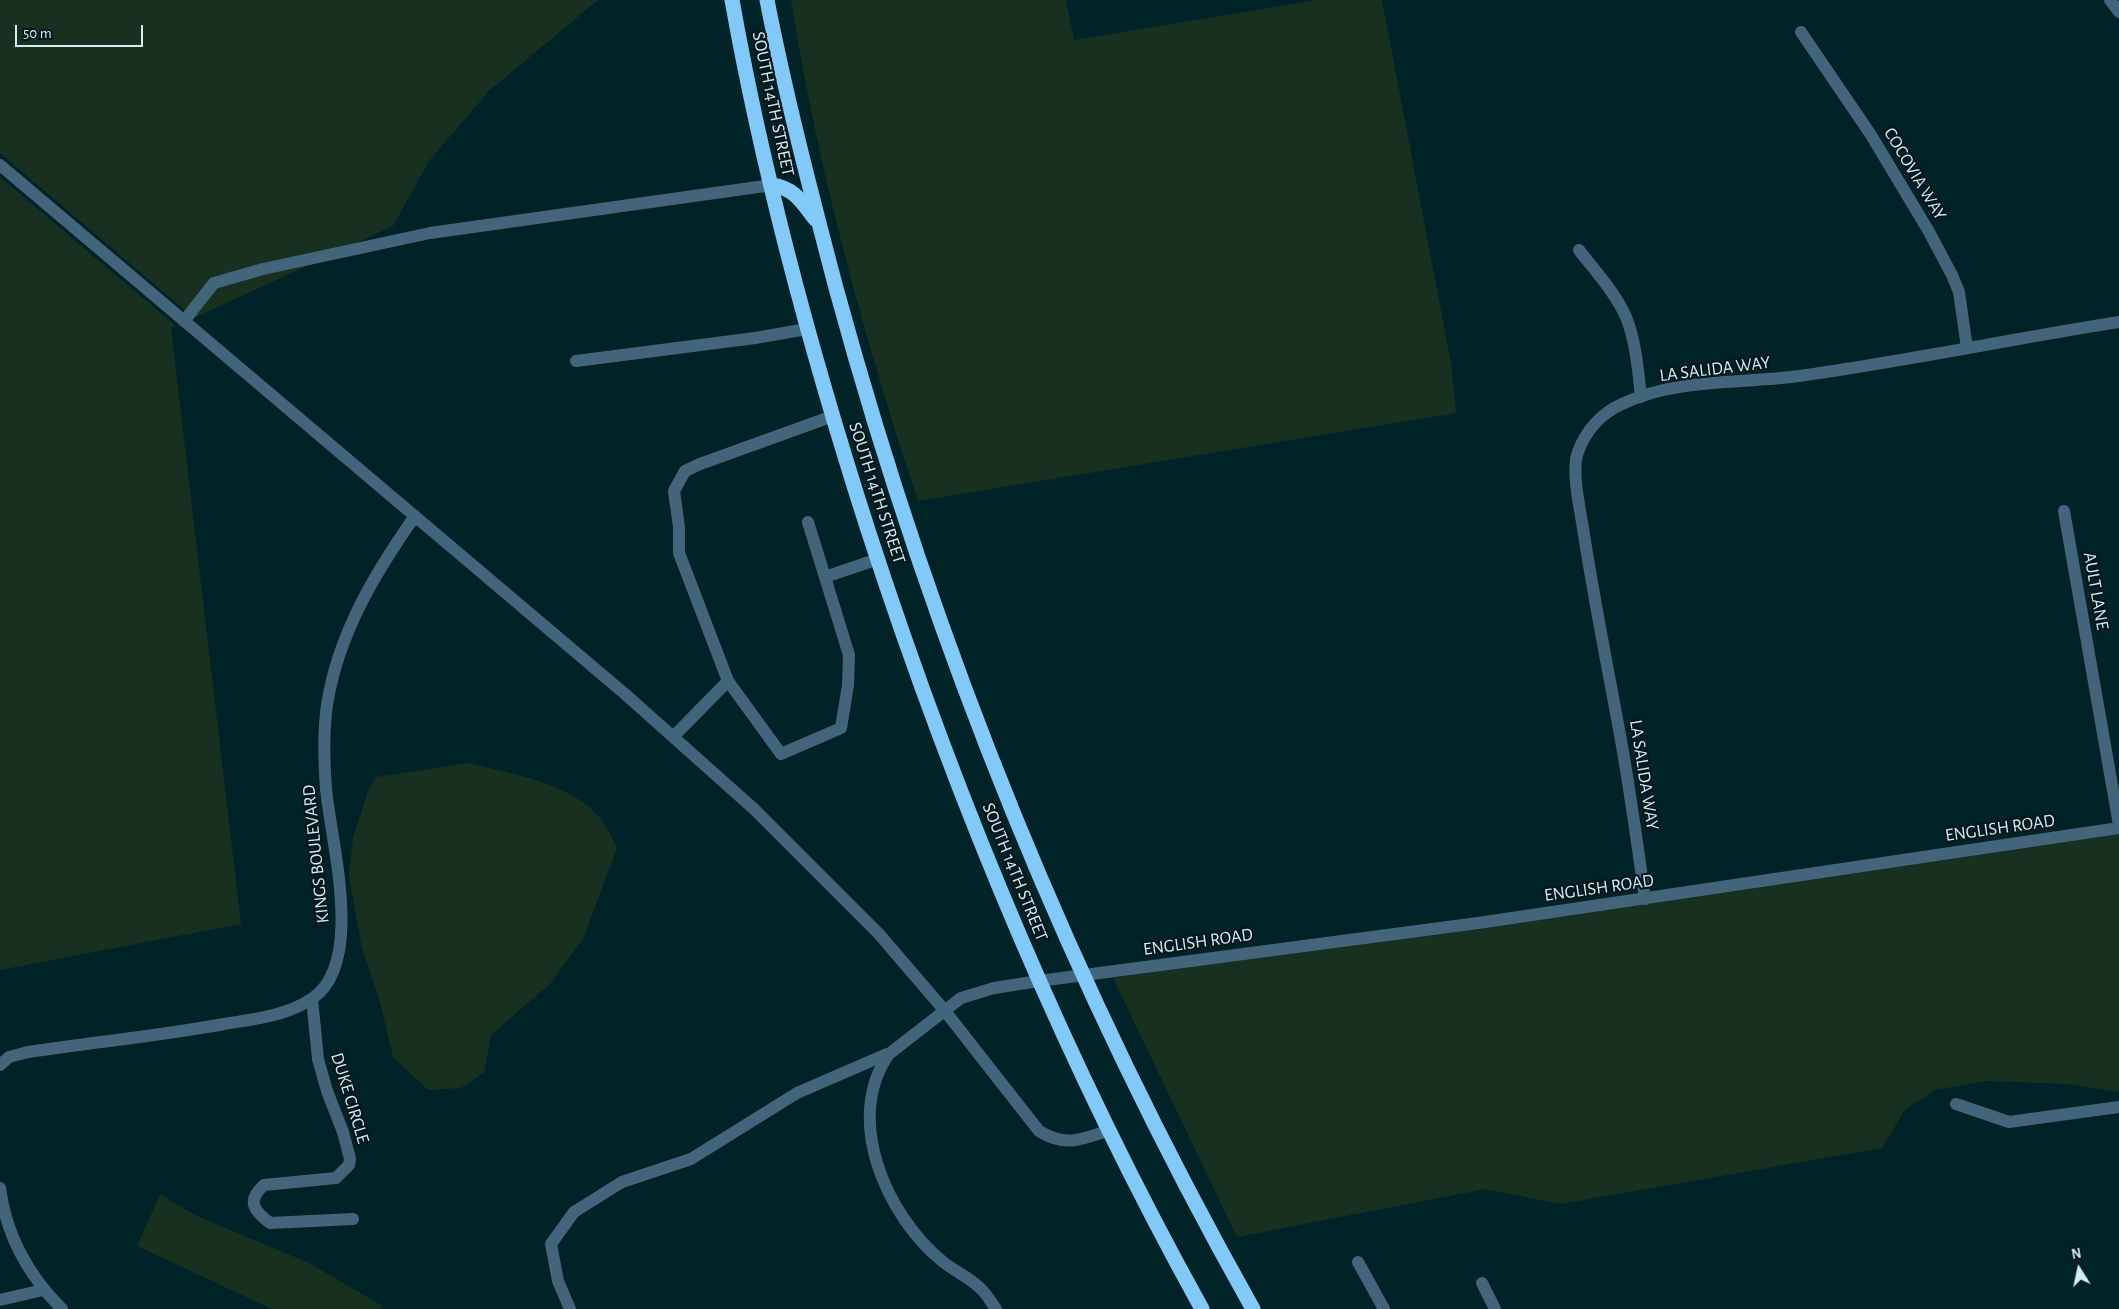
<!DOCTYPE html>
<style>
body{margin:0}
#map{position:relative;width:2119px;height:1309px;overflow:hidden;background:#002328;font-family:"Alegreya Sans",sans-serif}
canvas{display:block}
.north{position:absolute;left:2054px;top:1244px;width:50px;height:50px;-webkit-text-stroke:4px #02181c;paint-order:stroke;rotate:350deg;font-size:14px;font-weight:700;line-height:20px;text-align:center;color:#d5ecf0}
.north::after{content:'';display:block;margin:auto;width:18px;height:22px;background:#d5ecf0;clip-path:polygon(50% 0,100% 100%,50% 72%,0 100%)}
.scale{position:absolute;left:15px;top:25px;width:128px;height:22px;box-sizing:border-box;border:2px solid #d5ecf0;border-top:0;padding-left:6px;font-size:15px;line-height:18px;white-space:nowrap;color:#d5ecf0;-webkit-text-stroke:4px #02181c;paint-order:stroke}
</style>
<div id="map">
<canvas width="2119" height="1309"></canvas>
<div class="north">N</div>
<div class="scale">50 m</div>
</div>
<script>
const ctx = document.querySelector('canvas').getContext('2d');
ctx.lineJoin = 'round';
function paint(path, color) { ctx.fillStyle = color; ctx.fill(path, 'evenodd'); }
function trace(path, color, width, dash) { ctx.strokeStyle = color; ctx.lineWidth = width; ctx.lineCap = dash ? 'butt' : 'round'; ctx.setLineDash(dash || []); ctx.stroke(path); }
function drawText(font, color, halo, rows, align = 'center') {
  ctx.font = font + ' "Alegreya Sans",sans-serif'; ctx.lineWidth = 4.5; ctx.setLineDash([]); ctx.textBaseline = 'middle'; ctx.strokeStyle = halo; ctx.fillStyle = color; for (const [text, x, y, turn = 0] of rows) {
    ctx.save(); ctx.translate(x, y); ctx.rotate((+turn || 0) * Math.PI / 180); ctx.textAlign = isNaN(turn) ? turn : align; if (halo) ctx.strokeText(text, 0, 0); ctx.fillText(text, 0, 0); ctx.restore();
  }
}
paint(new Path2D(`
 M0,0H598L489,91L429,161L393,226L194,318L0,153Z
 M791,0H1066L1074,40L1317,0H1382L1451,363L1456,413L918,501C864,338 818,170 791,0Z
 M0,177L176,326L171,328L241,924L0,970Z
 M468,763C510,773 571,783 600,818C607,826 612,838 617,848L583,939L550,984L491,1035L484,1073L461,1088L428,1090L393,1057L379,998L362,949L349,876L353,838L369,788L376,777Z
 M2119,827V1092L2068,1084L1987,1081L1935,1090L1905,1110L1882,1148L1561,1204L1486,1189L1237,1237L1113,978Z
 M160,1194L197,1216L309,1263L381,1305L384,1309H272L137,1246Z`), '#17301f');
trace(new Path2D(`
 M2110,0L2119,12
 M1801,32L1871,135L1928,230L1952,275L1959,292L1967,348
 M0,165L625,694L754,809L879,934L945,1011L1039,1131C1067,1148 1082,1139 1110,1130
 M1579,250C1595,271 1615,292 1626,317C1636,342 1638,370 1641,397
 M184,321L214,283L263,269L430,233L772,185
 M576,361L755,338L807,329
 M2064,511L2119,825
 M825,577L878,559
 M728,681L781,754L841,728L848,685L849,655L808,522
 M673,737L728,681L679,553V527L674,491L685,471L700,464L833,416
 M1645,899C1638,848 1631,797 1622,746C1609,673 1594,601 1583,528C1580,509 1571,470 1578,452C1586,430 1602,413 1622,404C1676,378 1741,384 1799,376C1906,361 2012,339 2119,322
 M312,999L318,1059L327,1091L343,1132L350,1159L349,1165L336,1178L264,1185C246,1201 254,1211 270,1223L353,1219
 M0,1065L9,1057L28,1052C94,1042 159,1036 224,1024C254,1019 287,1016 313,998C365,962 331,842 326,789C324,762 323,732 327,705C338,634 375,573 415,516
 M1956,1104L2009,1122L2119,1107
 M0,1188C6,1235 29,1276 62,1309
 M1358,1262L1384,1309
 M1482,1283L1495,1309
 M0,1300L43,1290
 M570,1309L558,1281L551,1244L574,1212L622,1182L691,1159L797,1093L887,1054
 M996,1309C991,1302 986,1293 980,1288C969,1277 954,1271 942,1261C887,1216 843,1119 889,1054L961,998L994,988L1039,981L1478,923L2119,828`), '#43657c', 12);
trace(new Path2D(`
 M732,0C764,180 812,356 868,530C955,798 1065,1062 1202,1309
 M767,0C786,97 811,193 836,288C933,644 1072,988 1253,1309
 M772,185C794,188 802,202 815,219`), '#82c9f7', 15);
drawText('18px', '#d5ecf0', '#02181c', [
 ["SOUTH 14TH STREET",773,104,78],
 ["COCOVIA WAY",1915,174,59],
 ["LA SALIDA WAY",1715,369,-7],
 ["SOUTH 14TH STREET",877,493,72],
 ["AULT LANE",2096,591,80],
 ["LA SALIDA WAY",1644,775,81],
 ["ENGLISH ROAD",2000,828,-8],
 ["KINGS BOULEVARD",316,854,-96],
 ["SOUTH 14TH STREET",1015,872,68],
 ["ENGLISH ROAD",1599,888,-8],
 ["ENGLISH ROAD",1198,942,-8],
 ["DUKE CIRCLE",350,1098,73]
]);
</script>
